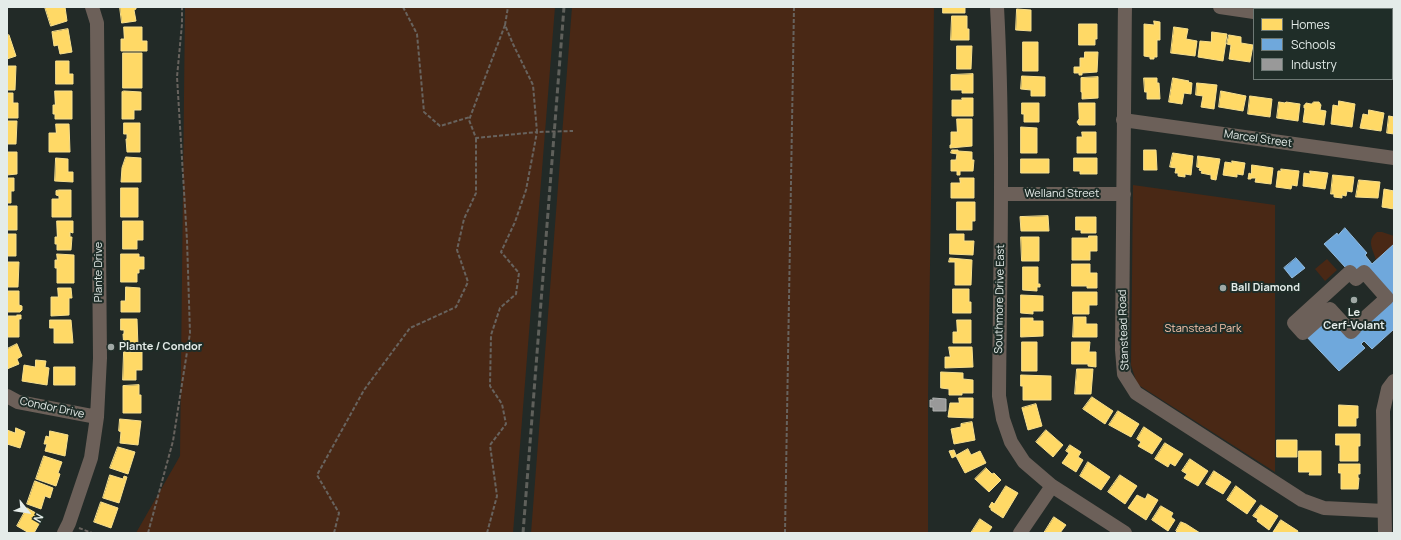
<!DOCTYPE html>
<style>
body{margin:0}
#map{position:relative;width:1401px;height:540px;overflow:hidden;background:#222a27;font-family:Manrope,sans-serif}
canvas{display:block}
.frame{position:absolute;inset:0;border:8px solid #e4ece9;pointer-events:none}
.legend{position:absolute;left:1253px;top:8px;width:140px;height:72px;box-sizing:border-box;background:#1f2d28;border:1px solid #6e7975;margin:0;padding:5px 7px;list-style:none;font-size:12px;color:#e4ece9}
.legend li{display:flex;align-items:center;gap:8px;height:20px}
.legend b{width:20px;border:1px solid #6e7975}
.north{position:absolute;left:8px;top:492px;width:40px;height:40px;-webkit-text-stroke:3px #1f2d28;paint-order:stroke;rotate:120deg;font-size:11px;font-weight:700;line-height:16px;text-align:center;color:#e4ece9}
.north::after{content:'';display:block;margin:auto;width:14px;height:18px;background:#e4ece9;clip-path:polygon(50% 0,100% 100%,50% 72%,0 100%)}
</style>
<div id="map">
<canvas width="1401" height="540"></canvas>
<div class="frame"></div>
<ul class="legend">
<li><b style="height:11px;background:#ffd966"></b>Homes</li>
<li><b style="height:11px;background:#6fa8dc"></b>Schools</li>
<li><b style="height:11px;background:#999"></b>Industry</li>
</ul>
<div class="north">N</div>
</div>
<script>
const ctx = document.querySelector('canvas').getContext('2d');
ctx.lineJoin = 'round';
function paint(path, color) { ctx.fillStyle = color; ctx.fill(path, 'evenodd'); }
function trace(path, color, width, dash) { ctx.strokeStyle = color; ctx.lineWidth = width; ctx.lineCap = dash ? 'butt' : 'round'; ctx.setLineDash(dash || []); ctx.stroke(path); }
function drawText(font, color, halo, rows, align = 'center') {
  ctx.font = font + ' Manrope,sans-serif'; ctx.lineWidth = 4; ctx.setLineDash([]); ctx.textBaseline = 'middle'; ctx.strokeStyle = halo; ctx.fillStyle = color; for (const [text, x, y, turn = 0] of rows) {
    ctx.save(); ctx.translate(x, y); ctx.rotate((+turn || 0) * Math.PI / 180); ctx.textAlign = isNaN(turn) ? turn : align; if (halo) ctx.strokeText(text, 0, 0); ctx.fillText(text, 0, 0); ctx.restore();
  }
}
paint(new Path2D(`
 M185,7H555L513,533H136L180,456Z
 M572,7H934L928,396V533H531Z
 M1133,185L1275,205V472L1137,384L1131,365Z
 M1377,232H1382L1394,236V244L1376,260C1373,249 1366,241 1377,232Z
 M1327,259L1337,270L1325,281L1315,269Z`), '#492815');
const homes = new Path2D(`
 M45,7H65L67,21L51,26Z
 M120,7H136V9L134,10L136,21L122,23Z
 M943,7H965V13H943Z
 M1017,9L1031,10V31L1016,30Z
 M952,16H967V29H969V40H951Z
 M1154,21L1160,22V40H1157V57H1154V59H1150V57L1144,56V24L1154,25Z
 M1079,24H1097V39H1095V45H1079Z
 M124,27H142V41H147V51H121V39H124Z
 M1174,27L1188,29L1186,39L1197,41L1195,56L1171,53Z
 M68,29L72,52L60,54L58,45L54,46L52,32Z
 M1212,32L1227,34L1223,61L1198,57L1200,41L1211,42Z
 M9,35L16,56L7,59V36Z
 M1229,35L1241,37V43L1253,45L1250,62L1229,59L1231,45L1227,44Z
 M1023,42H1038V71H1023Z
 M957,46H972L971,69H957Z
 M1085,52H1098L1097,72L1082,73V75H1079V73H1074V67H1080V58H1084Z
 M123,53H142V88H123Z
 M56,61H69V74H73V84H56Z
 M1392,62H1394L1393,79L1392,78Z
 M7,66H16L15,90H7Z
 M973,74V93H962V90H951V75Z
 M1022,76L1045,77V96H1031V90L1021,89Z
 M1098,77V98L1082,99V92H1081V78Z
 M1144,78H1157V83H1159L1160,99H1147V92H1145Z
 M1173,78L1189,81L1188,82L1192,83L1191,94L1184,93L1182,104L1169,102Z
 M1197,83L1217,85L1214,109L1201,107L1203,96L1196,95Z
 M55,91H72V119H55V114H53V105H55Z
 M124,91L141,92V110H134V119H122V92Z
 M1221,91L1246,96L1243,111L1219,107Z
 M7,93H13V103H18V118H7Z
 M1250,96L1272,99L1270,117L1248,114Z
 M962,98H973V116H952V100H962Z
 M1339,101L1355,104L1352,127L1331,124L1333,105L1338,106Z
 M1279,102L1285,103L1286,102L1300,104L1298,121L1277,118Z
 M1314,102H1319L1321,105L1320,110L1326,111L1324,125L1303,122L1305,108H1304V105H1305L1306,103L1311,104Z
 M1022,103H1039V122H1024V114H1022Z
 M1079,103H1095V125H1079L1077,122L1079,119Z
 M1369,110L1384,113L1381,131L1360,128L1363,114L1368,115Z
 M1389,116L1394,117V134L1387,133Z
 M957,119H972V146L950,148V145H951V132H957Z
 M7,121H17L16,144H7Z
 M124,123H140V152H127L126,139H127V134H124Z
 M56,124H69L70,152H49V133H56Z
 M1021,127L1037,128V153H1021Z
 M1082,132H1096V153H1077V137H1082Z
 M952,150H958V151L972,152V160H974L973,171H960V175H957V171H951V160H956L957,154L951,153Z
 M1144,150H1156L1157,170H1144Z
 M7,152H17V174L7,175Z
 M1173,153L1193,156L1191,175L1185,174V177L1178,176V173H1175L1176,168L1170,167Z
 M1198,156L1220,159L1216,180L1211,179V175L1201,173L1202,171L1199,170L1200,168L1197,167Z
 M126,157L141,158V182H121L122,168Z
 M56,158L68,159V172H73V182L55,181Z
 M1074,158H1097V174H1080V171H1074Z
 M1021,159H1049V173H1021Z
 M1232,161L1245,163L1243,175L1237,174V177L1223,175L1225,162L1232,163Z
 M1252,165L1273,168L1271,184L1255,182L1256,178H1251V179H1248L1249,173L1251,174Z
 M1281,169L1299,171L1297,186L1292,185L1291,189L1276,187L1278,171H1281Z
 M1310,171L1328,173L1325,189L1303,186L1304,173L1310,174Z
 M1333,175L1354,177L1352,192L1347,191L1346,196L1342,195V198L1334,197V194H1331Z
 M7,178H14V191H11V203H7Z
 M960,178H974V198H951V183H960Z
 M1359,180L1380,182L1378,198L1356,197Z
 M121,188H138V217H121Z
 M1394,188V209L1382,207L1384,189L1394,191Z
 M59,190H71V217H52V199H59V196L56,195V191Z
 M957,202H975V221H972V230H957Z
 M7,206H17V230H7Z
 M1048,216L1049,231H1021L1020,217Z
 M1076,217H1096V233H1081V230H1076Z
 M57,221H73V233L70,232V237H72L71,250H57V244H55V237H57Z
 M123,221H143V240H137V249H123Z
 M7,234H16V256H7Z
 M950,234H964V241H974L973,255L950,254Z
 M1089,236H1097V251H1090V260H1072V238H1088Z
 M1021,237H1039V261H1022Z
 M57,254L74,255V283H57V268H55V260H57Z
 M121,254H139V257H144V269H139V273H137V282H121Z
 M950,258L972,260L971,285H955V262H949Z
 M7,262H19L18,287H7Z
 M1072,264H1090V273H1097V288H1087V286H1072Z
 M1023,267H1038V284H1040V287H1037V291L1023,290Z
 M126,287L140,288V312H121V301H125Z
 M58,288H71L72,298H69V315L51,316V297H58Z
 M953,289H969V302H971V313H953Z
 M7,291H19V305L22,306V310L20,312H7Z
 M1073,292H1097V305H1089V314H1073Z
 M1021,295L1043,296V311H1033V314L1021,313Z
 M17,315H21V319H19V337H7V316H17Z
 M1074,317H1086V324H1097V337H1073Z
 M1021,318H1033V321H1043V336L1021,337Z
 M121,319H137L138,347L124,348L123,334H124V330H121Z
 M50,320H71L73,343H54V328H50Z
 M957,320H971V343H953V332H957Z
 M1022,342H1037V371H1022Z
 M1072,342H1090L1089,352H1096V367L1088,366V364H1072Z
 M17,344L22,356L17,359L19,364L7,369V349Z
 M949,347H972L973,367L945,368V357H950Z
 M124,352H142V370H136V380H123Z
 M36,360L46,361L45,367L49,368L47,385L22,381L24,365L35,367Z
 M54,367H75V385H54Z
 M1077,369H1093L1091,394H1075Z
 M941,372L963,373V379L973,380V393H962V395H949V389L941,388Z
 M1021,375L1051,376V400H1023V386H1021Z
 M139,385V395H141V413H123V386Z
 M1092,397L1113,411L1105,424L1083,409Z
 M959,398H973V418L948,417L950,403H959Z
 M1036,404L1042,426L1028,430L1022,408Z
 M1339,405L1358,406V418H1356V426H1339Z
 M1118,411L1139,424L1131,437L1109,425Z
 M120,419L141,421L138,445L120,443L121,432L119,431Z
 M972,422L975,440L954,444L951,429L961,427V424Z
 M1144,427L1162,439L1152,454L1138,446L1141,442L1137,439Z
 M16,428L25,432L20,448L7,444V430L15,433Z
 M1046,430L1063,445L1053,457L1036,442Z
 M50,431L68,435L65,456L45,451L47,444H44L46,436L49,437Z
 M1336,434H1360V446H1358V461H1340V445H1336Z
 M1277,440H1297V457H1277Z
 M1165,443L1183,454L1175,466L1170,463L1168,467L1155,459Z
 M1070,445L1081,452L1078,457L1083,460L1076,472L1062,463L1069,453L1066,451Z
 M118,447L135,452L128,474L110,468Z
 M968,449L971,455L980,451L986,463L965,473L956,456L952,458L949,451L954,450L956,455Z
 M1299,451H1321V475H1309L1310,472H1299Z
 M44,456L62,462L58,473L60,474L56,486L36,479Z
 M1190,459L1208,471L1198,486L1184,478L1187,474L1182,471Z
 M1088,462L1110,477L1101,490L1080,476Z
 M1339,464H1360V474H1358V478H1359L1358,489H1341V473H1339Z
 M986,468L992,474L994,473L1001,480L989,492L975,479Z
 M1214,471L1231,482L1223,494L1206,484Z
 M110,475L123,479L124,476L127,477L119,503L103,498Z
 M1120,475L1137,486L1125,504L1108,492Z
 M35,481L53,488L50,498L45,496L41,509L27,504Z
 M1006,486L1018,493L1003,518L991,510V508L989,507L992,502L994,504Z
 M1236,486L1256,501L1247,514L1227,500Z
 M1148,494L1158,500L1146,520L1128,508L1137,495L1145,499Z
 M101,502L118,508L111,528L94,522Z
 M1261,505L1278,516L1269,530L1257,521L1258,519L1253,516Z
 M1161,506L1173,513L1171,517L1175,520L1168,531L1152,520Z
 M27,508L43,517L34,533H29L17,526Z
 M1054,517L1066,525L1060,533H1044Z
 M980,519L992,527L988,533H971Z
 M1281,520L1298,531L1297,533H1271V532L1272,533Z
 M1181,522L1186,524L1200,533H1178L1176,531Z`);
paint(homes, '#ffd966');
trace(homes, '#f7df8d', 1);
const schools = new Path2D(`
 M1345,228L1367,253L1365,255L1372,264L1394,244V329L1372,349L1364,341L1361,344L1365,348L1339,371L1303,333L1330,309L1351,332L1387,298L1364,272L1356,279L1324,244L1337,233L1338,235Z
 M1296,258L1305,268L1292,278L1284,268Z`);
paint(schools, '#6fa8dc');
trace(schools, '#92bce0', 1);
const industry = new Path2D(`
 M933,398L946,399V411H933V407H930V400H933Z`);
paint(industry, '#999');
trace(industry, '#b0b2b1', 1);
trace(new Path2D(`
 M403,7L417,34L424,112L440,126L470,117
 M505,25L508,7
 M79,528L92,533
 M148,533L173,441L190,333L187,240L177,77L182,24V7
 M334,533L339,513L317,475L364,390L410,328L456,307L468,282L457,250L464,219L476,193V138
 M487,533L497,496L490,445L506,424L502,404L490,386L491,335L500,308L516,294L519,273L501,252L515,222L526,190L537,132L476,138L469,120L505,25L513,44L533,85L537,132L573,131
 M785,533L794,7`), '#68635e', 2, [4, 2]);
trace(new Path2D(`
 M997,7C1004,136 1000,266 999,396L1003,419L1011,442L1024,462L1052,486L1125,533
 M1125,7C1123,121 1123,235 1122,350L1124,374L1136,393L1302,500L1324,508L1384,511
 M1220,7L1254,12
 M1392,31L1394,32
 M1123,120L1394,158
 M1001,194H1124
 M1350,272L1356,279L1364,272L1387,298L1357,325L1356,323L1352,326L1354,329L1351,332L1330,309L1303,333L1294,323Z
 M7,396L18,402L97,417
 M64,533L69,523L91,458L97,417L100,358L97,23L92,7
 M1020,533L1052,486
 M1385,533L1383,411L1388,389L1394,381`), '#6c6059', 14);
trace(new Path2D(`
 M523,533L564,7`), '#5f605b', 3, [6, 3]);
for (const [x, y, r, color] of [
 [1223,288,4,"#a0a8a5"],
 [1354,300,4,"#a0a8a5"],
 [111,347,4,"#a0a8a5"]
]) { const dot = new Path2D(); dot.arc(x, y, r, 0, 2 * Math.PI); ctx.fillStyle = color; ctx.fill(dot); trace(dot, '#1f2d28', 1.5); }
drawText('11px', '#e4ece9', '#1f2d28', [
 ["Marcel Street",1258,139,8],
 ["Welland Street",1062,194],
 ["Plante Drive",99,272,-90],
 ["Southmore Drive East",1000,299,-89],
 ["Stanstead Road",1124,330,-92],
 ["Condor Drive",52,408,12]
]);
drawText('bold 11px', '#e4ece9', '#1f2d28', [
 ["Ball Diamond",1231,288],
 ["Le",1354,313,"center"],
 ["Cerf-Volant",1354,326,"center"],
 ["Plante / Condor",119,347]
], 'left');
drawText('11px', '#f9c6ac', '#1f2d28', [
 ["Stanstead Park",1203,329]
]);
</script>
